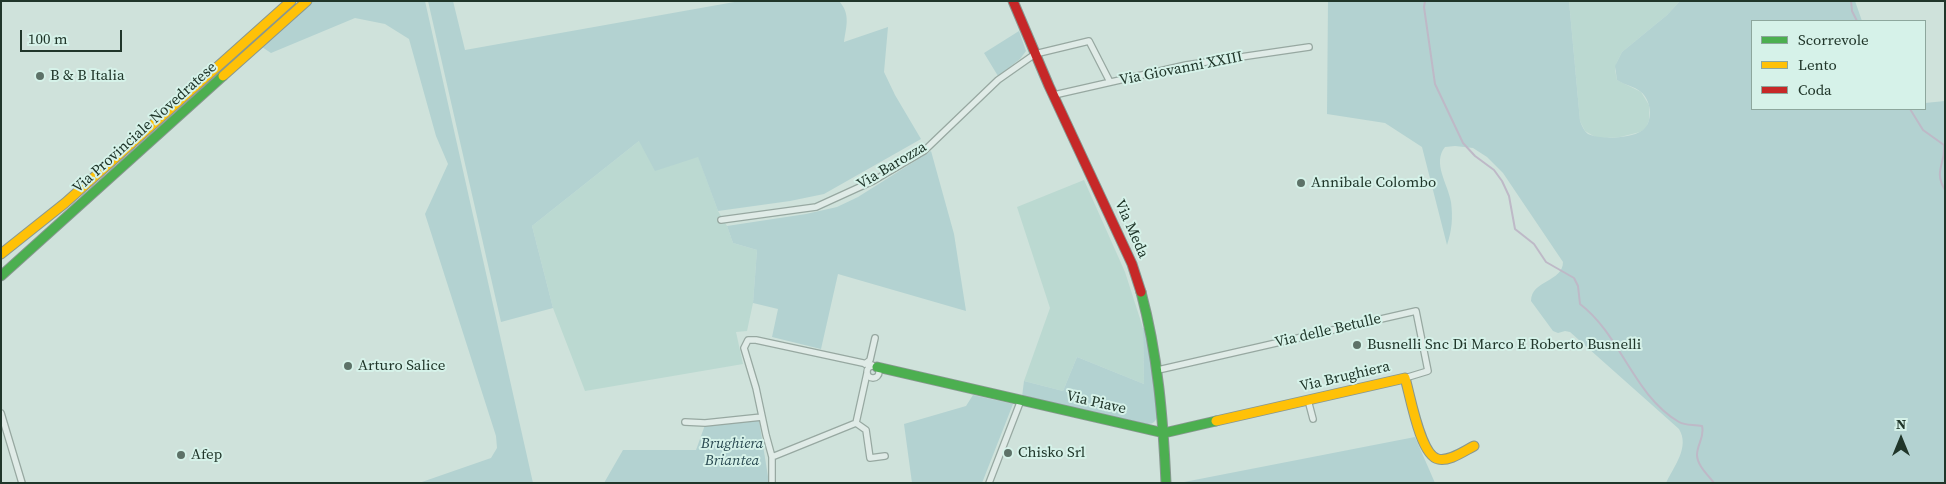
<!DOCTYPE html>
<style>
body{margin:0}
#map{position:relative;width:1946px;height:484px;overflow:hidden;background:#cfe2db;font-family:"Source Serif 4",serif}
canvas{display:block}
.frame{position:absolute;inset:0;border:2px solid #20362a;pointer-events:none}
.legend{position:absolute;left:1751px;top:20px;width:175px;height:90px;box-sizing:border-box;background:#d6f2e9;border:1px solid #8da79d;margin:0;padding:6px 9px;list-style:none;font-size:15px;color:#20362a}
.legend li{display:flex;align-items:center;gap:10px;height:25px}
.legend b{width:25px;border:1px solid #8da79d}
.north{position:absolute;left:1876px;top:414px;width:50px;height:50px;-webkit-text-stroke:4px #d6f2e9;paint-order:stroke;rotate:0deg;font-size:14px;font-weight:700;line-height:20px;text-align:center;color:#20362a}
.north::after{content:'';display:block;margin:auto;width:18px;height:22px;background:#20362a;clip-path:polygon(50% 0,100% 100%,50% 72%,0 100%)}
.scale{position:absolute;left:20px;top:30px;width:102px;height:22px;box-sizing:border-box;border:2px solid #20362a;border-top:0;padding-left:6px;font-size:15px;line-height:18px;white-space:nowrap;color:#20362a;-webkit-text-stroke:4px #d6f2e9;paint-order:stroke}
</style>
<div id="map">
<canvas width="1946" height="484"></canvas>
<div class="frame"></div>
<ul class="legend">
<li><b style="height:6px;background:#4caf50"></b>Scorrevole</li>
<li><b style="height:6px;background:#ffc107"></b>Lento</li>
<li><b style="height:6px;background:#c62828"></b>Coda</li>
</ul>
<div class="north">N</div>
<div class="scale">100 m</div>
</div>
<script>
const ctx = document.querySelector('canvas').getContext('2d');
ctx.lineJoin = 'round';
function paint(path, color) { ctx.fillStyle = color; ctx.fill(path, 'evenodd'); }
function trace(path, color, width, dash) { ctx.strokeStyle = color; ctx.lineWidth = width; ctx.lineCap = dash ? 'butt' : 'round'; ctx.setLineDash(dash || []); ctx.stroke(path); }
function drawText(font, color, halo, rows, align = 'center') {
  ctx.font = font + ' "Source Serif 4",serif'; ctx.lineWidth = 4; ctx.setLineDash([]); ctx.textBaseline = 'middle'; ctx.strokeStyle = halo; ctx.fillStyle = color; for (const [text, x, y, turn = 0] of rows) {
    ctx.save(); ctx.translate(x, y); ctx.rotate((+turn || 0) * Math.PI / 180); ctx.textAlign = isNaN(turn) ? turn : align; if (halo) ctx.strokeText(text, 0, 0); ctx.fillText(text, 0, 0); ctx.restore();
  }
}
paint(new Path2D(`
 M1569,1H1680L1667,15L1622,52L1617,62L1615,70L1617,80L1641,92L1649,105V120L1646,128L1640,132L1620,137L1604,138H1597L1585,131L1580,121Z
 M639,141L698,156L718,211L727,226L733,243L757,250L753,303L747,331L736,332L743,364L585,391L553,308L532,226Z
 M1084,180L1125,272L1143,328L1144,384L1077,357L1063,391L1024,381L1050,308L1017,207Z`), '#bbd9d1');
paint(new Path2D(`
 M313,1H425L533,483H419L491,458L497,448L496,436L425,214L448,164L436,136L409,39L385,24L355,18L271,53L262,47Z
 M428,1H453L465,50L740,1H839C851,14 846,27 844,42L888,27L884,72L895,95L921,139L824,194L790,201L718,211L698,157L655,171L639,141L532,226L553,308L501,322Z
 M1328,1H1569L1580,121C1582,126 1584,131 1588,134C1600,140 1636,139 1645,128C1653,119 1651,100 1641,92C1634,86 1625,85 1617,80L1615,66L1622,52L1667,15L1680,1H1855L1862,21H1752V109H1925V103L1945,101V483H1666C1674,466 1690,447 1679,429L1570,332L1565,331L1558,333L1553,331L1531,301C1531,280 1563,282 1563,262L1503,173L1487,157L1473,148L1455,146L1445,147C1432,163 1448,184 1451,202C1453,218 1452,230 1447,245L1422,147L1385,123L1327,114Z
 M1019,31L1026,51L1020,59L998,76L984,53Z
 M931,151L954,234L966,311L838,274L821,349L772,337L778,309L753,303L757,250L733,243L727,226L806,214L837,207L858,197Z
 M1143,328H1147L1158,414C1156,421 1154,424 1147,424L1022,397L1024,381L1063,391L1077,357L1144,384Z
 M973,395L1013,404L982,483H912L904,424L966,406Z
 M759,420L769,483H604L623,450H696L705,425Z
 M1415,437L1435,483H1179Z`), '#b3d2d1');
trace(new Path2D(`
 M1425,1L1424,7L1435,84L1463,143L1475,156L1494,170L1502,181L1509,196L1515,229L1534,244L1546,262L1574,278L1578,286L1580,304C1621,335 1633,395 1679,422C1686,426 1694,424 1702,426C1705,437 1697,444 1697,455C1697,465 1708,475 1714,483
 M1851,1L1852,11L1857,21
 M1910,109L1923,130L1944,145C1946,164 1933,170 1945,190`), '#beb9c7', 2);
const street = new Path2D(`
 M1054,95L1186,65L1309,47
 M721,220L816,207L873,181L924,151L998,80L1035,54L1089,41L1110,82
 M865,364L870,360L875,338
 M867 372a6 6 0 1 1 12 0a6 6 0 1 1-12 0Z
 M1158,370L1416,311L1428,371L1405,378
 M1308,400L1313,419
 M1,413L22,483
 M685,422L705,423L762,417
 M856,423L866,430L870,458L885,456
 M772,457L856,423L867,373
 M772,483V457L766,435L756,388L744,348L748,340H756L872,365
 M989,483L1021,400`);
const fast = new Path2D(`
 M1,276L223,76
 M1141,292C1158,355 1163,418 1166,483
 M877,367L1164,433L1216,421`);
const slow = new Path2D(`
 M223,76L307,1
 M1,254L65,203L291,1
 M1216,421L1405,378C1410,394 1420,455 1438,459C1449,462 1464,451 1474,446`);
const jam = new Path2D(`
 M1013,1L1049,86L1132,264L1141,292`);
trace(street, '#97a8a1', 8);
trace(fast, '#889790', 11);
trace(slow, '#889790', 11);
trace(jam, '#889790', 11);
trace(street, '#e0ebe7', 5.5);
trace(fast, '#4caf50', 9);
trace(slow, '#ffc107', 9);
trace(jam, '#c62828', 9);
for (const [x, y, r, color] of [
 [40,76,5,"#5d7268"],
 [1301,183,5,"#5d7268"],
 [1357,345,5,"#5d7268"],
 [348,366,5,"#5d7268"],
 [1008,453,5,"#5d7268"],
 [181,455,5,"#5d7268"]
]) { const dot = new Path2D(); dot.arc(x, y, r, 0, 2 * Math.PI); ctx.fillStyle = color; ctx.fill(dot); trace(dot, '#d6f2e9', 2); }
drawText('15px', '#20362a', '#d6f2e9', [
 ["Via Giovanni XXIII",1181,69,-11],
 ["Via Provinciale Novedratese",145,128,-42],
 ["Via Barozza",892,166,-31],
 ["Via Meda",1131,229,66],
 ["Via delle Betulle",1328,331,-13],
 ["Via Brughiera",1345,377,-13],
 ["Via Piave",1096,403,13]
]);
drawText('15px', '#20362a', '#d6f2e9', [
 ["B & B Italia",50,76],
 ["Annibale Colombo",1311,183],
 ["Busnelli Snc Di Marco E Roberto Busnelli",1367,345],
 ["Arturo Salice",358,366],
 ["Chisko Srl",1018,453],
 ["Afep",191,455]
], 'left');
drawText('italic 15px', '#294951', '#d6f2e9', [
 ["Brughiera",732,444],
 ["Briantea",732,461]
]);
</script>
